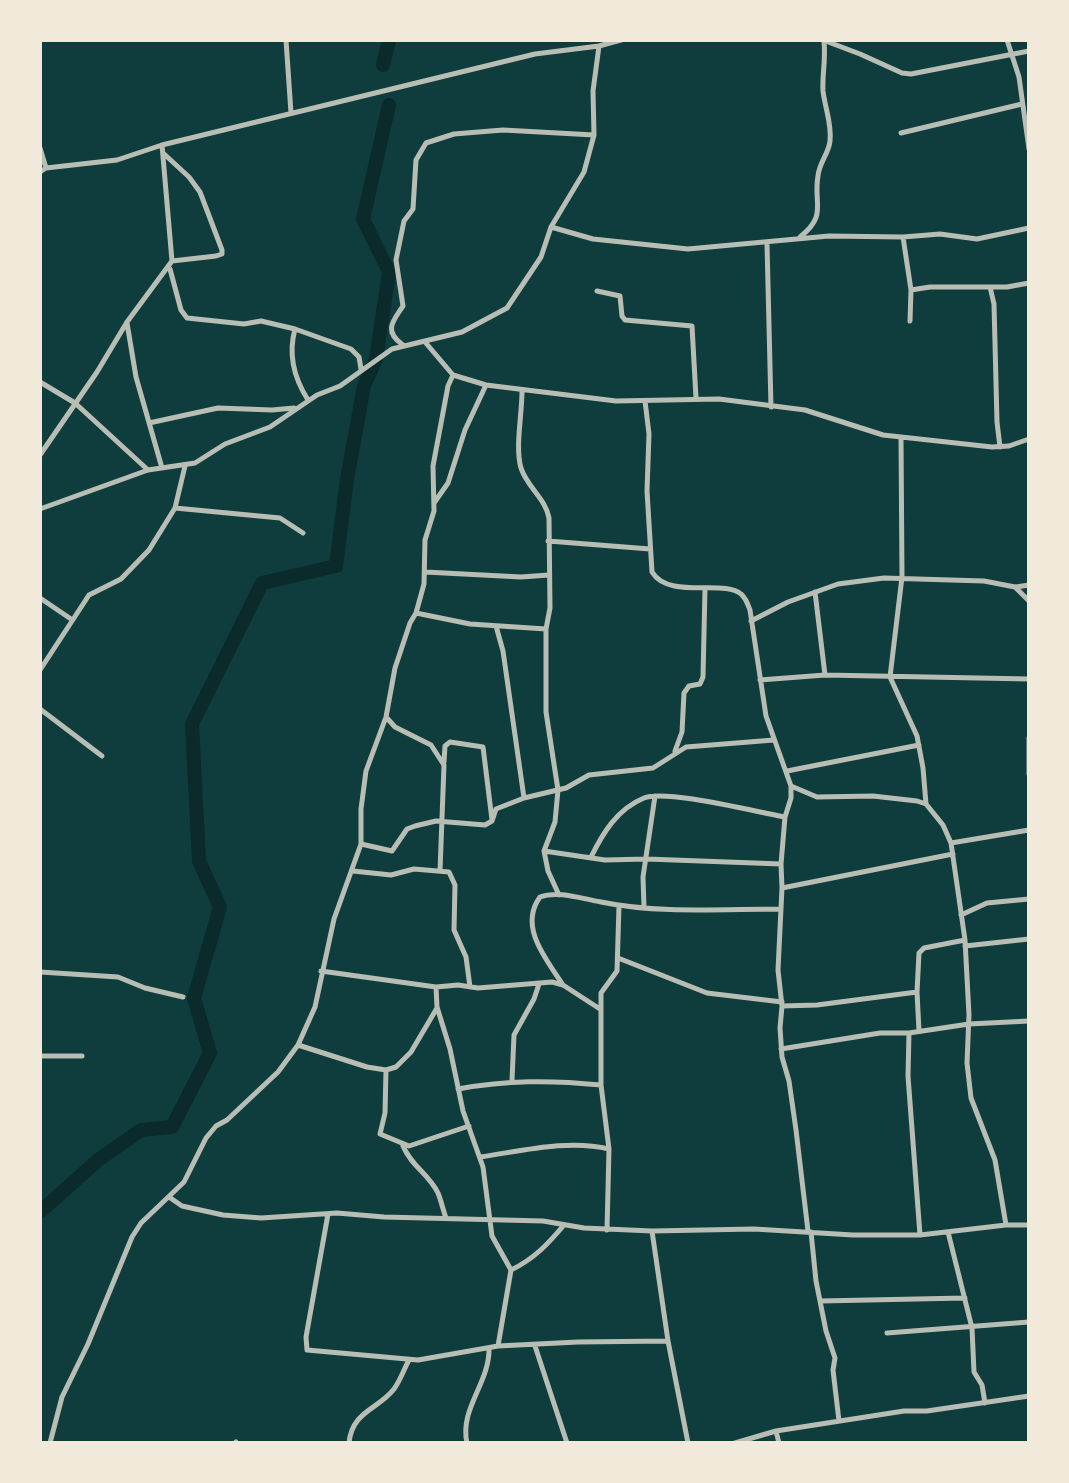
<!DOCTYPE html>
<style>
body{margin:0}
#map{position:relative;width:1069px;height:1483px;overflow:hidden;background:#0f3d3e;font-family:"Sofia Sans Condensed",sans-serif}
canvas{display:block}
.frame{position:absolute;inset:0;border:42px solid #f1e9da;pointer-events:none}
</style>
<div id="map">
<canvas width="1069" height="1483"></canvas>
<div class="frame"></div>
</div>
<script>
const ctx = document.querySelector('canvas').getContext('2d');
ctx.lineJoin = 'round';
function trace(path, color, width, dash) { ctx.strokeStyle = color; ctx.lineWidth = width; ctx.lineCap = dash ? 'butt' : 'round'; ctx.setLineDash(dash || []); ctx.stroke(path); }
trace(new Path2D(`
 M383,65L389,40
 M40,1212L98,1160L141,1130L172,1127L210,1053L194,998L220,907L199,861L192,724L262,583L336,566L347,479L364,386L376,359L389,272L363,219L389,105`), '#0a2a2b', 14);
trace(new Path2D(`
 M286,40L291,113
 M823,40L860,54L902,73L911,74L1029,51
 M1007,40L1019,77L1029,149
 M901,133L1022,104
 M40,148L46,168
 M163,153L189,177L200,192L222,250V254L216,256L172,261
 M40,172L46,168L117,160L162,145L535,54L599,46L621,40
 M551,227L593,239L688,249L829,236L903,237L940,234L977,239L1029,228
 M800,237C828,215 813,204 818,176C819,163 829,153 830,141C832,124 825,108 823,91C822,75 826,59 824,42
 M903,237L911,290L910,321
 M767,244L771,407
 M170,269L181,310L187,318L244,324L261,321L295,329L351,349L359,357L361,369
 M990,287L994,304L997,422L1000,447
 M911,290L930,287H1007L1029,283
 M597,291L620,296L622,316L625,320L692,326L696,398
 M127,323L136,377L162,468
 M295,329C288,354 294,378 308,400
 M425,342L453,375L486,385L616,401L719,399L805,410L883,435L992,447L1009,446L1029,439
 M403,345C383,331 393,321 403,306L396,260L404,221L413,209L416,160L426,143L454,134L503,130L594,135
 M40,382L75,403L148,470
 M522,392C522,414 515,448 521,468C527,487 546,499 549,518L550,608L546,629V712L558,790L555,822L544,851L548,871L559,895
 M645,401L649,434L647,491L652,572C669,600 724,579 741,594C746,598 748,605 750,610L766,716L791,786V798L785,817L781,864L782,888L778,970L782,1006L780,1028L782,1057L789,1081L796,1130L808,1231
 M149,423L218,408L272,410L294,408
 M901,438L902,577L890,677L917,736L923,768L926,804
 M40,455L97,372L127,322L172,261L162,145
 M434,503L448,483L465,430L486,385
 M175,508L280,518L303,533
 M40,509L148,470L195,463L225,444L270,427L317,395L340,386L392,349L462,332L507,308L541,257L551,227L584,172L594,135L593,91L599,46
 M548,541L650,549
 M425,572L521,577L549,575
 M1016,587L1029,585
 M815,592L825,675
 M40,598L71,619
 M416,613L470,624L546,629
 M751,621L788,602L838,584L884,578L984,581L1015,587L1029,601
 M496,626L503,651L524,798
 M40,670L89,595L121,579L149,550L175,508L185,466
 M760,680L825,675L1029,679
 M40,709L102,756
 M386,717L395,727L431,745L444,765L440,871
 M1029,738V774
 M675,751L682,732L684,693L689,686L700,684L703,677L705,589
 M444,762L445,746L450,742L483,747L492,820
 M787,771L919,745
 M791,786L817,797L873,796L917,801L926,804L943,825L951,843L965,940L969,1015L967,1063L971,1098L995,1160L1006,1225
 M951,843L1029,830
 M361,844L392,851L407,829L415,826L436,821L485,825L492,821L496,809L524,798L566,788L589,775L653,768L686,747L774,740
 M544,851L605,860L647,859L781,864
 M591,857C603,833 617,809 644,798C666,789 756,812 785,817
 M353,871L391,875L414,869L449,872L455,885L454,930L466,957L470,987
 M782,888L953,854
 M644,907L643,877L655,796
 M961,915L987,903L1029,899
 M965,946L1029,939
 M618,958L707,993L782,1002
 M321,971L436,987L458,985L478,988L552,982L563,985L600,1009
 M40,972L118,977L145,988L183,997
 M563,985C547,960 518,927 540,897C559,890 582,899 601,902C659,914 722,909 780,909
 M436,987L437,1007L450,1049L463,1111L483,1167L492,1236L511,1270L498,1346
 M782,1006L817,1005L917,992
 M919,1031L917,992L919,953L924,948L965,940
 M909,1033L908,1076L920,1235
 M298,1045L367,1067L386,1070L396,1067L411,1052L437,1008
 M781,1049L880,1033H909L969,1024L1029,1021
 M40,1056H82
 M386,1070L385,1113L380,1134L409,1146L469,1126
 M512,1080L514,1035L534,999L539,984
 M458,1089C507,1080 551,1080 601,1085
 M403,1146C412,1167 428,1173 438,1193C441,1200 443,1210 446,1218
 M480,1157C522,1151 568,1139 609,1149
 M169,1197L182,1206L223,1215L261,1218L337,1213L384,1217L543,1221L584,1228L652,1231L754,1229L853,1235H920L1006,1225H1029
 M328,1214L306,1337L307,1350L418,1360L498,1346L578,1342L668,1341
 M607,1230L609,1149L601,1085V993L617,971L619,906
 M652,1231L668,1341L688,1443
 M811,1232L816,1281L826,1331L835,1358L833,1370L839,1421
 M948,1232L972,1328L974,1372L982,1385L985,1403
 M511,1270C534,1259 548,1244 564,1225
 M820,1301L965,1298
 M887,1333L1029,1322
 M535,1346L567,1443
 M776,1431L779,1443
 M50,1443L62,1397L88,1344L132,1237L141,1223L184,1182L206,1138L216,1126L227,1120L278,1072L298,1045L315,1007L334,919L361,844V809L366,771L386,717L395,668L410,623L416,613L424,584L425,540L434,511L433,466L448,386L453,375
 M235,1443L236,1442
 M349,1443C352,1411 379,1409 394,1389C400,1381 404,1369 409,1360
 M467,1443C459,1409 490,1383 489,1348
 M735,1443L776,1431L904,1411H927L1029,1396`), '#b8beb3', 5);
</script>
